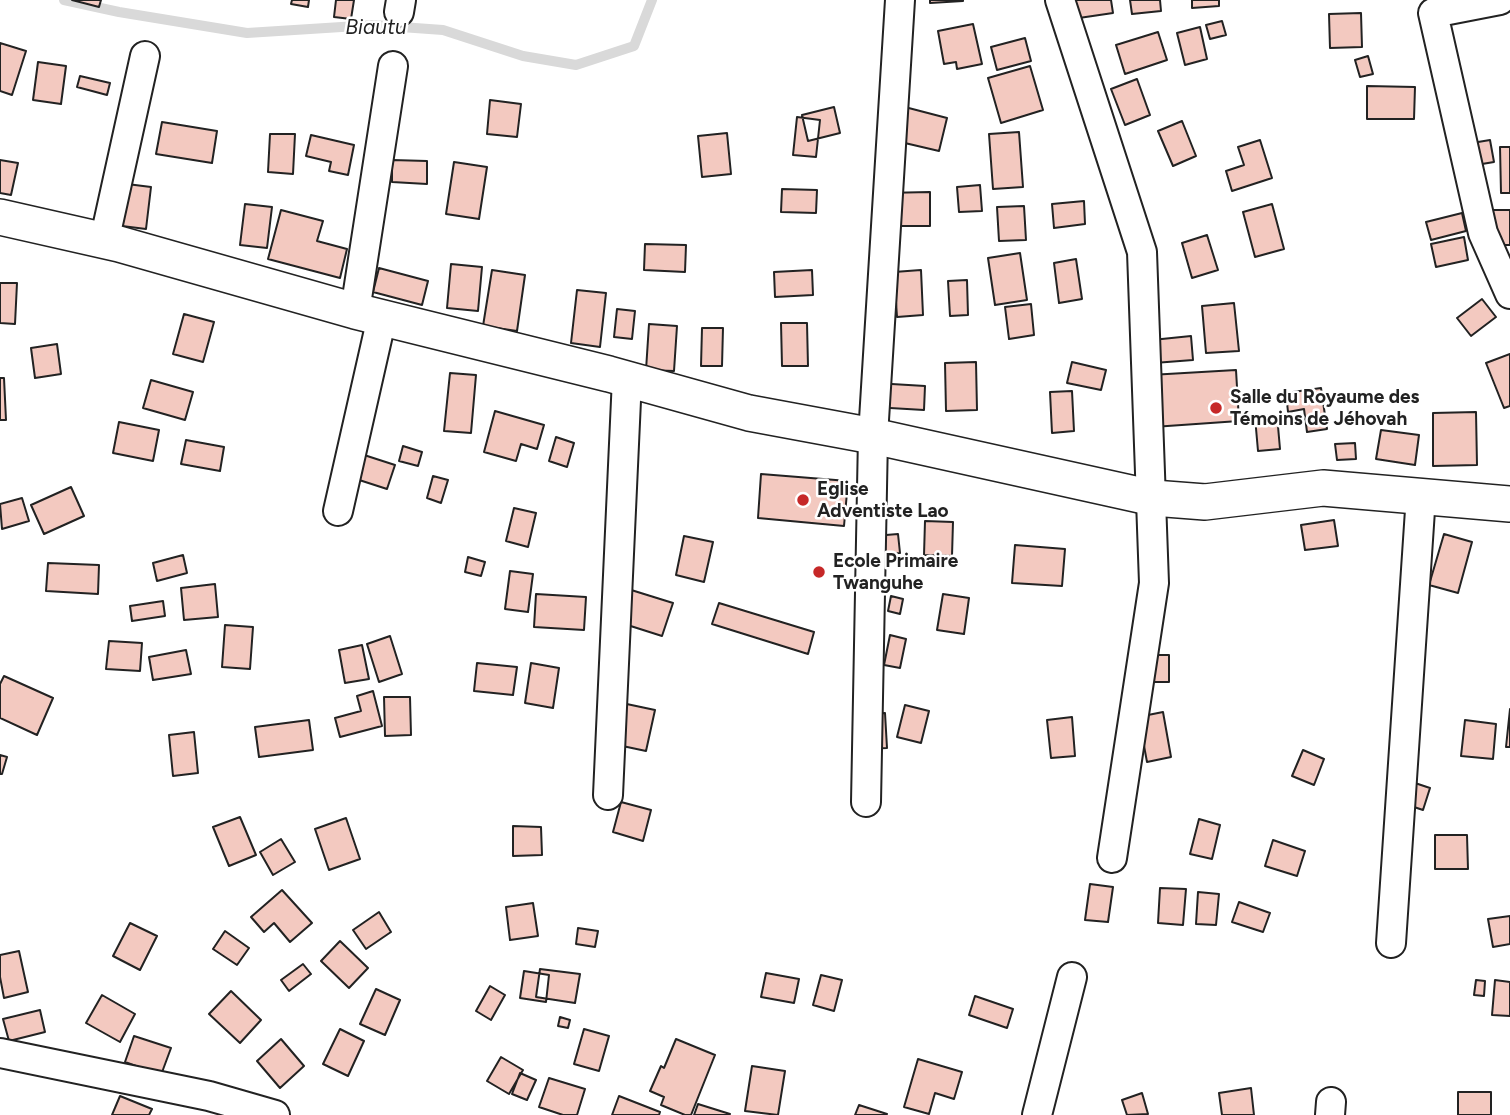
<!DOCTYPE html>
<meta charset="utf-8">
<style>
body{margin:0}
canvas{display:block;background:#fff}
</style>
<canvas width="1510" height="1115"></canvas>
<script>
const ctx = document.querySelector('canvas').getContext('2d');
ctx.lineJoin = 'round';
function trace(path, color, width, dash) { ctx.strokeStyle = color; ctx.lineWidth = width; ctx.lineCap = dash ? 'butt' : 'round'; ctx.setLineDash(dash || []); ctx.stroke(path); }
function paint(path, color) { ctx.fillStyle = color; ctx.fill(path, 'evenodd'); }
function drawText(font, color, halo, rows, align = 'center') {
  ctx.font = font + ' Figtree,sans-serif'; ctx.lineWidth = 5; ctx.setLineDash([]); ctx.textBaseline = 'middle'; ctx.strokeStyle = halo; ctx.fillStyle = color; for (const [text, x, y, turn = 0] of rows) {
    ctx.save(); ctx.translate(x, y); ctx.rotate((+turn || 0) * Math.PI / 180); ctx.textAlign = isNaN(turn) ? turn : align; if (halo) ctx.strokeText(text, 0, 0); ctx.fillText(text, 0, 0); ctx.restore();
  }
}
trace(new Path2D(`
 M64,0L119,12L247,33L373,25L443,30L523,56L576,65L634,46L652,0`), '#d9d9d9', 10);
const building = new Path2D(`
 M72,0H101L99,7Z
 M292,0H309L308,7L291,4Z
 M336,0H354L351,19L334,17Z
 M930,0H963V1L930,3Z
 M1075,0H1111L1113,13L1079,18Z
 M1130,0H1160L1161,11L1132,14Z
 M1192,0H1219V6L1192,8Z
 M1361,13L1362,47L1330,48L1329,14Z
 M1222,21L1226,35L1210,39L1206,25Z
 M973,24L982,64L957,69L956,62L944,64L938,31Z
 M1200,27L1207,59L1185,65L1177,33Z
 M1158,32L1167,60L1125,74L1116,45Z
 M1025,38L1031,61L997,70L991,47Z
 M0,43L26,51L12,95L0,91Z
 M1368,56L1373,74L1360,77L1355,60Z
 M38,62L66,66L61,104L33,100Z
 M1030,66L1043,110L1001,123L988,78Z
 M80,76L110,83L107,95L77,87Z
 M1137,79L1150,115L1125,125L1111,89Z
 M1367,86L1415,87L1414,119H1367Z
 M490,100L521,104L517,137L487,134Z
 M901,106L947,118L939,151L892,140Z
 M834,107L840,133L808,141L802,115Z
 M797,117L820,120L816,157L793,155Z
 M1182,121L1196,156L1173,166L1158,131Z
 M162,122L217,131L212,163L156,154Z
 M1019,132L1023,187L993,189L989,134Z
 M727,133L731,174L702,177L698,136Z
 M270,134H295L293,174L268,172Z
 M311,135L354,145L348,175L329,171L331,162L306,156Z
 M1260,140L1272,178L1232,191L1226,171L1244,165L1238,147Z
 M1490,140L1494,162L1470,166L1466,144Z
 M1500,147H1510V193H1501Z
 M0,160L18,163L11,195L0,193Z
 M392,160L427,161V184L392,182Z
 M454,162L487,167L479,219L446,214Z
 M127,184L151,187L146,229L122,226Z
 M980,185L982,211L959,212L957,187Z
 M782,189L817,190L816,213L781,212Z
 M930,192V226H884V193Z
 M1084,201L1085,224L1054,228L1052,204Z
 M245,204L272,207L267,248L240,245Z
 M1272,204L1284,249L1255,257L1243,212Z
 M1024,206L1026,240L999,241L997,207Z
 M281,210L323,221L317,241L347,249L340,278L268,259Z
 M1491,210H1510V245H1490Z
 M1462,213L1466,231L1431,240L1426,222Z
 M1207,235L1218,270L1192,278L1182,243Z
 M1464,237L1468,260L1436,267L1431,244Z
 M645,244L686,245L685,272L644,270Z
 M1020,253L1027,300L995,305L988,258Z
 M1076,259L1082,299L1059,303L1054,263Z
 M451,264L482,267L478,311L447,308Z
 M379,268L428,281L422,305L373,292Z
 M492,270L525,275L517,331L483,326Z
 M812,270L813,295L775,297L774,272Z
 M921,270L923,315L897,317L894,272Z
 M967,280L968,315L950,316L948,281Z
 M0,283H17L15,324L0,323Z
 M577,290L606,293L600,347L571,343Z
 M1482,299L1496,317L1471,336L1457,318Z
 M1234,303L1239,351L1206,353L1202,306Z
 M1031,304L1034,335L1009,339L1005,307Z
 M617,309L635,311L632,339L614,337Z
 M184,314L214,322L203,362L173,354Z
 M781,323H807L808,366H782Z
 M649,324L677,326L674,371L646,370Z
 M702,328H723L722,366H701Z
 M1191,336L1193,360L1154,363L1152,340Z
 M57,344L61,374L35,378L31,348Z
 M1510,354V406L1504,408L1486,363Z
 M976,362L977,410L946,411L945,363Z
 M1072,362L1106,370L1101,390L1067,383Z
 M1236,370L1239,421L1153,427L1150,375Z
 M450,373L476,375L471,433L444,431Z
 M0,378H4L6,420H0Z
 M151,380L193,392L185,420L143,408Z
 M875,383L925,386L924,410L873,407Z
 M1321,388L1327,429L1307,432L1304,409L1288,412L1286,393Z
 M1072,391L1074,431L1052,433L1050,392Z
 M495,411L544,425L537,449L521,444L516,461L484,452Z
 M1476,412L1477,465L1433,466V413Z
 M1277,415L1280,449L1258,451L1255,417Z
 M119,422L159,430L153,461L113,453Z
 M1381,430L1419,435L1415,465L1376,459Z
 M556,437L574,443L567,467L549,461Z
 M186,440L224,447L220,471L181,464Z
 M1355,443L1356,459L1337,460L1335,444Z
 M403,446L422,452L418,466L399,461Z
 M361,454L395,465L387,489L353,478Z
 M761,474L848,481L844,526L758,518Z
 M433,476L448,480L441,503L427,498Z
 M71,487L84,516L44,534L31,505Z
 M22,498L29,521L2,529L0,504Z
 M514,508L536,513L528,547L506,541Z
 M1334,520L1338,546L1305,550L1301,525Z
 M925,521L953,522L952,556L924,555Z
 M898,534L900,553L864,556L862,537Z
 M1444,534L1472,542L1458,593L1429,585Z
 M684,536L713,542L704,582L676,575Z
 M1015,545L1065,549L1062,586L1012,583Z
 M183,555L187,573L157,581L153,563Z
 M468,557L485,562L481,576L465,572Z
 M48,563L99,565L98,594L46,591Z
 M510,571L533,574L528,612L505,609Z
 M215,584L218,617L184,620L181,588Z
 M628,589L673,603L662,636L618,622Z
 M536,594L586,597L584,630L534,627Z
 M943,594L969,598L964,634L937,630Z
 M891,596L903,599L900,614L888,611Z
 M163,601L165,616L132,621L130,606Z
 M719,603L814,632L808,654L712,624Z
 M225,625L253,627L250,669L222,667Z
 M890,635L906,639L900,668L884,665Z
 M390,636L402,674L379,682L367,644Z
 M109,641L142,643L140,671L106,669Z
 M362,645L369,679L345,683L339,650Z
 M186,650L191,674L153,680L149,657Z
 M1135,655H1169V682H1134Z
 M477,663L517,667L513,695L474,691Z
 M531,663L559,668L553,708L525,703Z
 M4,676L53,698L37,735L0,718V684Z
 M373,691L382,726L340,737L335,718L361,711L357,696Z
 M384,697H410L411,735L385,736Z
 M622,703L655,710L646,751L613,744Z
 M905,705L929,711L921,743L897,737Z
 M1510,709V747H1506Z
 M1163,712L1171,757L1147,762L1142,735L1128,719Z
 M885,713L887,748L861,749L859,715Z
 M1072,717L1075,756L1051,758L1047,720Z
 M309,720L313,750L259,757L255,727Z
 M1465,720L1496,724L1493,759L1461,756Z
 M194,732L198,773L173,776L169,735Z
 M1303,750L1324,759L1314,785L1292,776Z
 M0,755L7,757L2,774H0Z
 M1415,783L1430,788L1423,810L1408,805Z
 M621,802L651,810L643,841L613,832Z
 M240,817L256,855L229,866L213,827Z
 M346,818L360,859L329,870L315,829Z
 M1199,819L1220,825L1212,859L1190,854Z
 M513,826L541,827L542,855L513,856Z
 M1435,835H1467L1468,869H1435Z
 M281,839L295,862L273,875L260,852Z
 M1273,840L1305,851L1297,876L1265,866Z
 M1090,884L1113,887L1108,922L1085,920Z
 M1160,888L1186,889L1183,925L1158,923Z
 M282,890L312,923L290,942L274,923L264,932L251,917Z
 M1198,892L1219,894L1216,925L1196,924Z
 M1239,902L1270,913L1263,932L1232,922Z
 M533,903L538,936L510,940L506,907Z
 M379,912L391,932L366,949L353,930Z
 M1510,916V944L1493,947L1488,919Z
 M130,923L157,936L140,970L113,956Z
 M578,928L598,931L595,947L576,944Z
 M225,931L249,948L237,965L213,949Z
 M340,941L368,968L349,988L321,961Z
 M19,951L28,992L4,998L0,977V955Z
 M303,964L311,974L289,991L281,980Z
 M540,969L580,974L575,1003L536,997Z
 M524,971L549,975L546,1002L520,998Z
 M766,973L799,979L794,1003L761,997Z
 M821,975L842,980L834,1011L813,1005Z
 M1476,980L1485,981L1484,996L1474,995Z
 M1495,980L1510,982V1016L1492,1015Z
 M490,986L505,995L491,1020L476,1011Z
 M376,989L400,1000L385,1035L360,1024Z
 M231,991L261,1020L240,1043L209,1014Z
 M102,995L135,1014L120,1042L86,1023Z
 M975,996L1013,1009L1007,1028L969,1015Z
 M40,1010L45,1032L9,1041L3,1019Z
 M560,1017L570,1020L568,1028L558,1026Z
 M340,1029L364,1041L348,1076L323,1064Z
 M584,1029L609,1036L599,1071L574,1064Z
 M134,1036L171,1048L161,1075L125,1062Z
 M281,1039L304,1066L280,1088L257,1061Z
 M676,1039L715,1055L691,1115H685L661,1105L664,1097L650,1091L661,1066L664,1068Z
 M501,1057L523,1070L509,1094L487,1081Z
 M918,1059L962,1072L954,1099L935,1093L929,1114L904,1107Z
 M752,1066L785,1071L778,1115L745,1111Z
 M520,1073L536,1080L527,1100L512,1094Z
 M549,1078L585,1089L577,1115H563L539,1107Z
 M1251,1088L1254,1115H1222L1219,1093Z
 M1458,1092H1491V1115H1458Z
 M1142,1093L1148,1114L1127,1115L1122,1100Z
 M120,1096L152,1109L149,1115H112Z
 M619,1096L660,1112L659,1115H612Z
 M698,1104L730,1114L729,1115H694Z
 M859,1105L887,1114L886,1115H855Z`);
paint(building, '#f3c9c0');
trace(building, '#222', 2);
const minor = new Path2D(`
 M1060,0L1142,252L1154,583L1112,858
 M1500,0L1433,13L1483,233L1510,294
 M399,12L401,0
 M104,242L145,56
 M355,311L393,66
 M338,511L382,317
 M608,795L627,378
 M866,802L873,436L900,0
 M1391,943L1421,495
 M0,1053L209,1096L275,1115
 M1037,1115L1072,977
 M1330,1115L1331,1102`);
const tertiary = new Path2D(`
 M0,217L119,244L355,311L609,374L749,413L873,436L1153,498L1205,502L1323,488L1510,504`);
trace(minor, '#222', 32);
trace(tertiary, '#222', 38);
trace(minor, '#fff', 28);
trace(tertiary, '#fff', 35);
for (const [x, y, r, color] of [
 [1216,408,7,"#c62828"],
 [803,500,7,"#c62828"],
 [819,572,7,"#c62828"]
]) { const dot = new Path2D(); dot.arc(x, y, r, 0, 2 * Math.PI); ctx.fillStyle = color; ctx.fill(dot); trace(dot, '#fff', 2.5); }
drawText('bold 19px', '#222', '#fff', [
 ["Salle du Royaume des",1230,397],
 ["Témoins de Jéhovah",1230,419],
 ["Eglise",817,489],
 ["Adventiste Lao",817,511],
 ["Ecole Primaire",833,561],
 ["Twanguhe",833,583]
], 'left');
drawText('italic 21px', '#222', '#fff', [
 ["Biautu",376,28]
]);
</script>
